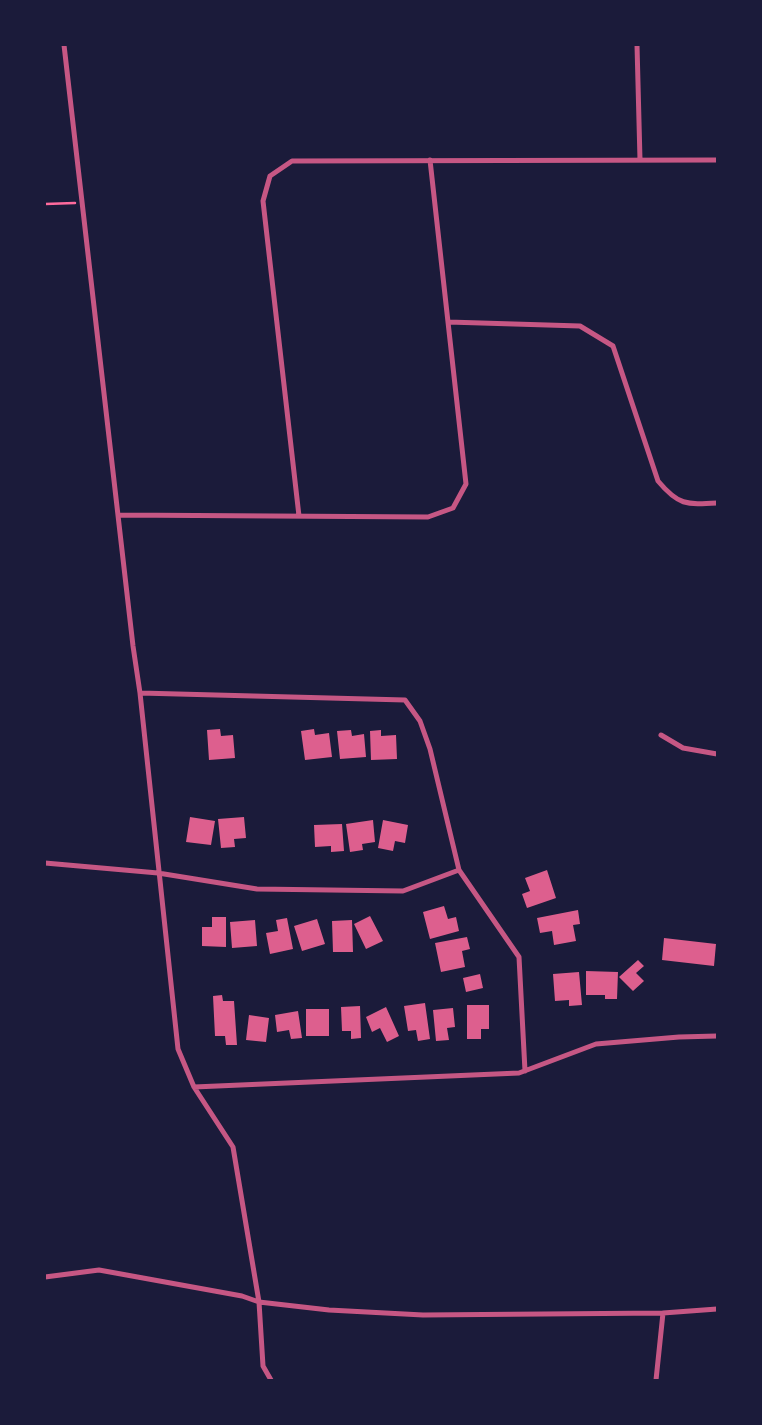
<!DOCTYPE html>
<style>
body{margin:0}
#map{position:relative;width:762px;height:1425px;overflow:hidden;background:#1b1b3a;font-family:"Public Sans",sans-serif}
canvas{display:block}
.frame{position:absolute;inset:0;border:46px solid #1b1b3a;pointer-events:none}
</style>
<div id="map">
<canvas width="762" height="1425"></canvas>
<div class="frame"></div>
</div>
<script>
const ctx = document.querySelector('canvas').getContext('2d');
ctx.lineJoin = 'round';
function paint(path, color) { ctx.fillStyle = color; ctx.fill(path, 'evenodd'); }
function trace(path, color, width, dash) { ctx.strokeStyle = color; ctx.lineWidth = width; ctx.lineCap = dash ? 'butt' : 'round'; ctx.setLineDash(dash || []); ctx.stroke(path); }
paint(new Path2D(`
 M220,729L221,736L233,735L235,758L209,760L207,730Z
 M314,729L315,735L329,733L332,757L305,760L301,731Z
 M351,730L352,736L364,734L366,757L340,759L337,731Z
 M381,730V736L396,735L397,759L371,760L370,731Z
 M190,817L215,821L211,845L186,842Z
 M244,817L246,838L234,839L235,847L221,848L218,819Z
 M373,820L375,842L362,844L363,850L350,852L346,824Z
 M383,820L408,825L405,843L395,841L393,851L378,848Z
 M342,824L344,851L331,852V846L315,847L314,825Z
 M547,870L556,898L527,908L522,894L530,891L525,878Z
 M444,906L448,919L456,917L459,931L430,939L423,912Z
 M578,910L580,924L573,925L576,941L554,945L552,931L540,933L537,918Z
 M370,916L383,941L366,949L354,924Z
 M212,917H226V947L202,946V927H212Z
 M287,918L293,949L270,954L266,933L278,931L276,920Z
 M317,919L325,944L302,951L294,926Z
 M255,920L257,946L232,948L230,922Z
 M352,920L353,952H333L332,921Z
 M467,937L470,949L462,951L465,967L441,972L435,943Z
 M664,938L716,944L714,966L662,960Z
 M638,960L644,966L636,973L644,981L633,991L619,977Z
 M586,971L618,972L617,999H605V995H586Z
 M579,972L582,1005L569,1006V1000L555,1001L553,974Z
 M480,974L483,988L466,992L463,978Z
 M222,995L223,1001H234L237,1045H226L225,1036H215L213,996Z
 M425,1003L430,1039L418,1041L416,1030L408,1031L404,1006Z
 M467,1005H489V1029H481V1039H467Z
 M360,1006L361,1038L351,1039V1031H342L341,1007Z
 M386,1007L399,1036L387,1042L380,1028L372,1032L366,1017Z
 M453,1008L455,1027L447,1028L449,1040L436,1041L433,1010Z
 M306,1009H329V1036H306Z
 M298,1011L302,1038L291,1039L289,1030L277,1032L275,1015Z
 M249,1015L269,1018L266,1042L246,1040Z`), '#dd5f8e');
trace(new Path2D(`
 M45,204L75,203`), '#ff6b9d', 2.5);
trace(new Path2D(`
 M64,45L133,646L140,693L178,1049L194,1087L233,1147L259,1302L263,1366L271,1380
 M637,45L640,160
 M448,322L580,326L613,346L658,481C678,505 686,505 717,503
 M118,515L428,517L453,508L466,484L430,160
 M299,516L263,201L270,176L292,161L717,160
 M140,693L405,700L420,721L430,749L459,870L519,957L525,1071
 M661,735L683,748L717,754
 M45,863L158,873L257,889L403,891L459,870
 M194,1087L519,1073L596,1044L679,1037L717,1036
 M45,1277L99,1270L242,1296L259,1302L329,1310L423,1315L663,1313L717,1309
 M656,1380L663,1313`), '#c65784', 5);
</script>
